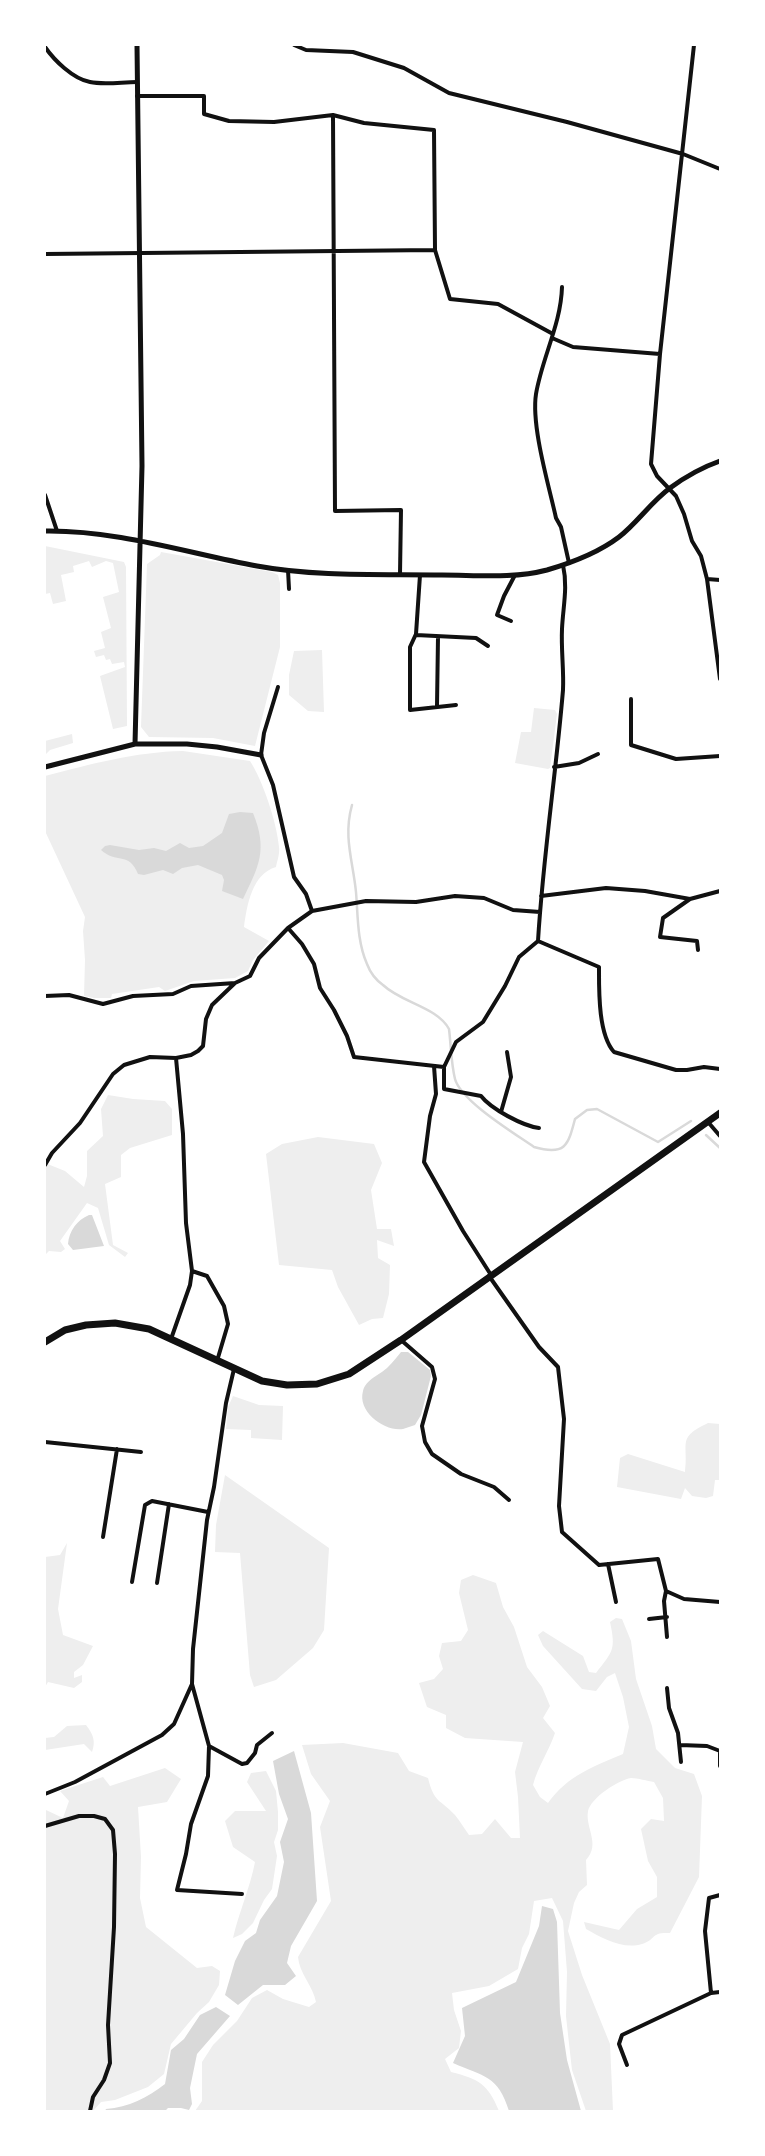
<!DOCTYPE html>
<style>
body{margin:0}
#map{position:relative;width:765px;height:2156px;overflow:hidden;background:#fff;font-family:"Space Grotesk",sans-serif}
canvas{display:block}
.frame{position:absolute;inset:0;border:46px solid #fff;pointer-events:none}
</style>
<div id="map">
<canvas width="765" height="2156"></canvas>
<div class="frame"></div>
</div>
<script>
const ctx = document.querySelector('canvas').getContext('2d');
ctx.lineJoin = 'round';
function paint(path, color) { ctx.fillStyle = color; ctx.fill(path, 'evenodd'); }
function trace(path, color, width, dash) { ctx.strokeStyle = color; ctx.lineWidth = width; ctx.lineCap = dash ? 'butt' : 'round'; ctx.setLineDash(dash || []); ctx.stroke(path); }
paint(new Path2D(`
 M45,546L124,562L126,567L127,726L113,729L100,676L125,667L124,662L112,664L110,659L106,660L104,655L96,657L94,651L105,648L101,632L111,628L103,597L119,592L113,563L106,561L92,567L89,561L73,566L74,572L61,575L66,601L53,604L50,593L45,594Z
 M161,552L272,572L278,575L280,583V647L255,746L213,738L149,737L141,727L147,564L160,555Z
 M322,650L324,712L308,711L289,695V675L294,651Z
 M534,708L555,710L557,714L550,768L548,769L515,763L521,732H531Z
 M72,734L73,743L50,750L45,755V741Z
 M183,751L250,761C263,781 277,823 279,847C280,854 277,861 276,867C252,874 247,905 244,927L269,941L253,960L248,971L235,978L194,981L165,991L159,987L112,994L111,998H94L84,996L85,960L83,931L85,917L45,831V776C92,764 134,752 183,751Z
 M108,1095L133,1099L165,1101L172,1109V1135L130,1148L121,1155V1177L105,1184L113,1245L128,1253L125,1257L109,1245L98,1208L87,1203L60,1241L65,1249L61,1252L49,1251L45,1255V1163L65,1171L84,1187L87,1176V1151L103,1136L101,1109Z
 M318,1137L374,1144L382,1163L371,1190L377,1229H391L394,1246L377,1240L378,1258L390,1265L389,1294L383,1318L372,1319L359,1325L338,1287L332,1270L279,1265L266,1154L282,1144Z
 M233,1396L259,1405L283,1406L282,1440L251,1438V1430L226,1429L228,1407Z
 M708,1423L720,1424V1480H715L713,1496L706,1498L692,1496L685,1488L681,1499L617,1487L620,1458L628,1454L685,1472C689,1443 676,1438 708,1423Z
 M225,1475L329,1548L324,1630L313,1648L276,1680L254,1687L250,1675L240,1553L215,1552L216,1525Z
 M67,1543L58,1609L63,1635L93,1646L83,1665L74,1672V1678L82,1675V1682L74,1688L48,1682L45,1687V1557L60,1555Z
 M473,1575L496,1583L503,1607L514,1627L527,1667L542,1687L550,1706L543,1718L555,1733C549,1751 538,1766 533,1785L540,1797L548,1803C567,1776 594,1766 623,1754L629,1727L623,1697L615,1673L607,1677L596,1691L582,1689L543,1646L538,1635L543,1631L583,1656L589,1672L596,1673C613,1651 616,1650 610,1622L616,1618L622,1619L631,1641L636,1679L652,1726L656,1749L675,1768L694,1774L702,1796L699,1877L670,1933C650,1932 657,1939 642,1944C623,1950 602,1938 586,1929L584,1922L619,1930L637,1909L657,1897V1877L648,1861L641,1829L651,1819L664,1821L663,1798L654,1782C647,1781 638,1778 631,1778C618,1780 591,1798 588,1811C585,1828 601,1844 586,1860L587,1885L579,1892L574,1903L568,1931L582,1975L610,2044L613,2111H586L572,2070L566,2016L567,1972L563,1921L552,1898L534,1901L529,1934L522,1948L518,1969L489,1986L452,1993L454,2010L461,2031L459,2048L445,2059L451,2072C479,2079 488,2084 499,2111H195L202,2101V2062L213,2045L237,2021L252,1998L267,1990L283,1999L309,2007L316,2002C313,1986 299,1973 298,1957L331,1901L320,1827L330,1801L311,1774L302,1745L343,1743L398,1753L409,1771L428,1778C434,1803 440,1799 455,1815C460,1821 464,1828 469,1835L482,1834L495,1819L511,1838H520L518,1797L515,1772L523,1742L465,1738L446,1728V1715L427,1707L419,1683L434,1679L443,1669L439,1656L442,1643L461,1641L468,1630L459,1593L461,1580Z
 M86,1725C93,1734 96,1741 92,1752L84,1744L45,1750V1738L54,1737L67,1726Z
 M165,1768L181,1779L167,1802L138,1807L141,1857L140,1898L146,1927L197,1968L212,1966L220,1971L219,1985L209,2002L197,2013L171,2044L164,2074L148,2087L115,2100L101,2102L93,2111H45V1811L46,1810L63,1818L69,1801L60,1791L103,1777L110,1786Z
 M266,1771L276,1791L278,1812V1830L274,1842L277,1856L272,1889L264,1900L253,1923L242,1934L233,1938C239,1912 250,1888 255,1862L233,1847L225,1821L235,1811H266L247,1782L251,1773Z`), '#eee');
paint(new Path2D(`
 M240,812L253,813C268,850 259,866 243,899L222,891L224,880L222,875L198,865L182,868L173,874L163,870L144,875L138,874C129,851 116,864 101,850L105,846L110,845L139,850L154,848L166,851L180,843L189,848L203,846L222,833L229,814Z
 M89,1215H92L104,1246L73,1250L68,1244C69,1231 77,1220 89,1215Z
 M401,1352H408L430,1370L431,1376L421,1415L415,1425C411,1426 407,1428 403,1429C385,1432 357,1412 363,1391C366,1379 380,1375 388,1367C393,1362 397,1357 401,1352Z
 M294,1751L311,1813L317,1901L291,1946L287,1963L296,1976L285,1985H263L238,2005L225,1995L235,1961L245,1941L256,1933L260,1920L277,1896L284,1862L280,1842L288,1819L279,1794L273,1761Z
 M542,1906L553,1909L557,1922L560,2013L567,2060L581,2111H509C498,2075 484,2077 453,2063L465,2036L462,2008L516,1982L539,1926Z
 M216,2007L230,2016L197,2054L190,2088L192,2104L189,2110L181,2108H168L165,2111H105L106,2109C129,2107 147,2098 165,2084L171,2050L184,2039L200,2015Z`), '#d9d9d9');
trace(new Path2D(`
 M352,805C343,837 353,861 356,892C358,916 357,941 367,964C370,972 376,980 383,985C402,1003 437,1007 449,1029C451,1045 451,1063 455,1079C461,1101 514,1133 534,1147C565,1156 568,1146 575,1119L587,1110L597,1109L658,1142L691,1121
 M706,1135L720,1148`), '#d9d9d9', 2.5);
trace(new Path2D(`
 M294,45L306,50L353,52L404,68L449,93L567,122L683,154L720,169
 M694,45L660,354L651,464L657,476L676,496L684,514L692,541L701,556L707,579L720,679
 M45,47C54,60 73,79 90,82C104,85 122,82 137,82
 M137,96H204V114L229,121L274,122L333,115L364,123L434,130L435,250L450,299L498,304L553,334
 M333,115L335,511L401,510L400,574
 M45,254L435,250
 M562,287C561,324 542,358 536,394C531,426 549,486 556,518L561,527L569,563
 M552,338L573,347L660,354
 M45,495L57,531
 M288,570L289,589
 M420,575L416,634L410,647V710L456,705
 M707,579L720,580
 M511,621L497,615L504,596L515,575
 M416,635L476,638L488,646
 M278,687L264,733L261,755L273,785L294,877L306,894L312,911
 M631,699V745L676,759L720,756
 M437,706L438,637
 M554,767L579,763L598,754
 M541,896L606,888L645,891L690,899L720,891
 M690,899L663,918L660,937L697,941L698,950
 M288,928L302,944L314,964L320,988L334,1010L347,1036L354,1057L444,1067
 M538,941L599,967C599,990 598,1034 614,1052L676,1070H687L704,1067L720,1069
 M45,996L69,995L103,1004L133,996L173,994L191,986L235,983
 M434,1066L436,1094L430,1116L424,1162L463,1231L491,1275
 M501,1112L511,1077L507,1052
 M708,1122L720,1136
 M539,1128C523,1126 491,1109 481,1096L444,1089V1067L456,1042L483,1022L505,986L519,957L538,941C543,857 556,774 563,690C564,670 561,650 562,629C563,607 568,587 563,565
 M45,1165L52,1153L80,1123L113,1074L124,1065L150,1057L176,1058L191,1055L198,1051L203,1046L206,1019L212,1005L235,983L250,976L259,958L288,928L312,911L366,901L416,902L455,896L484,898L513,910L540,912
 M192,1271L207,1276L224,1306L228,1324L217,1361
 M489,1276L539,1347L558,1367L564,1419L559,1506L562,1532L599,1565L658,1559L666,1591L684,1599L720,1602
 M171,1339L190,1285L192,1271L186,1223L183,1134L176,1058
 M401,1340L432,1367L435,1379L422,1426L425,1442L432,1454L461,1474L494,1487L509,1500
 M45,1442L141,1452
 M103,1537L117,1449
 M608,1564L616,1602
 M132,1582L145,1505L152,1501L208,1512
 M157,1583L169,1504
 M666,1591L664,1601L667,1637
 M649,1619L667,1617
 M192,1684L209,1746L208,1776L191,1824L186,1854L177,1890L242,1894
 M667,1688L669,1708L678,1733L681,1762
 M680,1745L707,1746L720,1751
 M209,1746L242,1764L247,1763L255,1753L257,1745L272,1733
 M720,1751V1766
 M45,1794L75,1782L162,1735L174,1724L192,1684L193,1649L207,1520L214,1487L226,1403L234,1369
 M45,1826L79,1816H94L105,1819L113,1830L115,1854L114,1927L108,2025L110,2063L104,2080L93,2097L90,2111
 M711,1993L705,1931L709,1898L720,1895
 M627,2065L619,2044L622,2035L711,1993L720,1992`), '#111', 4);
trace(new Path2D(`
 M45,531C117,530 187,553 257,566C317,577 381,574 442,575C476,575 513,579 547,570C571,563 598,553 619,537C637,523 651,502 670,488C685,477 703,467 720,461
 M135,744L142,466L137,45
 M45,767L135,744H187L217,747L261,755`), '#111', 5);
trace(new Path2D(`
 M45,1342L65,1330L86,1325L115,1323L149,1329L262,1381L287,1385L317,1384L349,1374L401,1340L720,1113`), '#111', 7);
</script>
